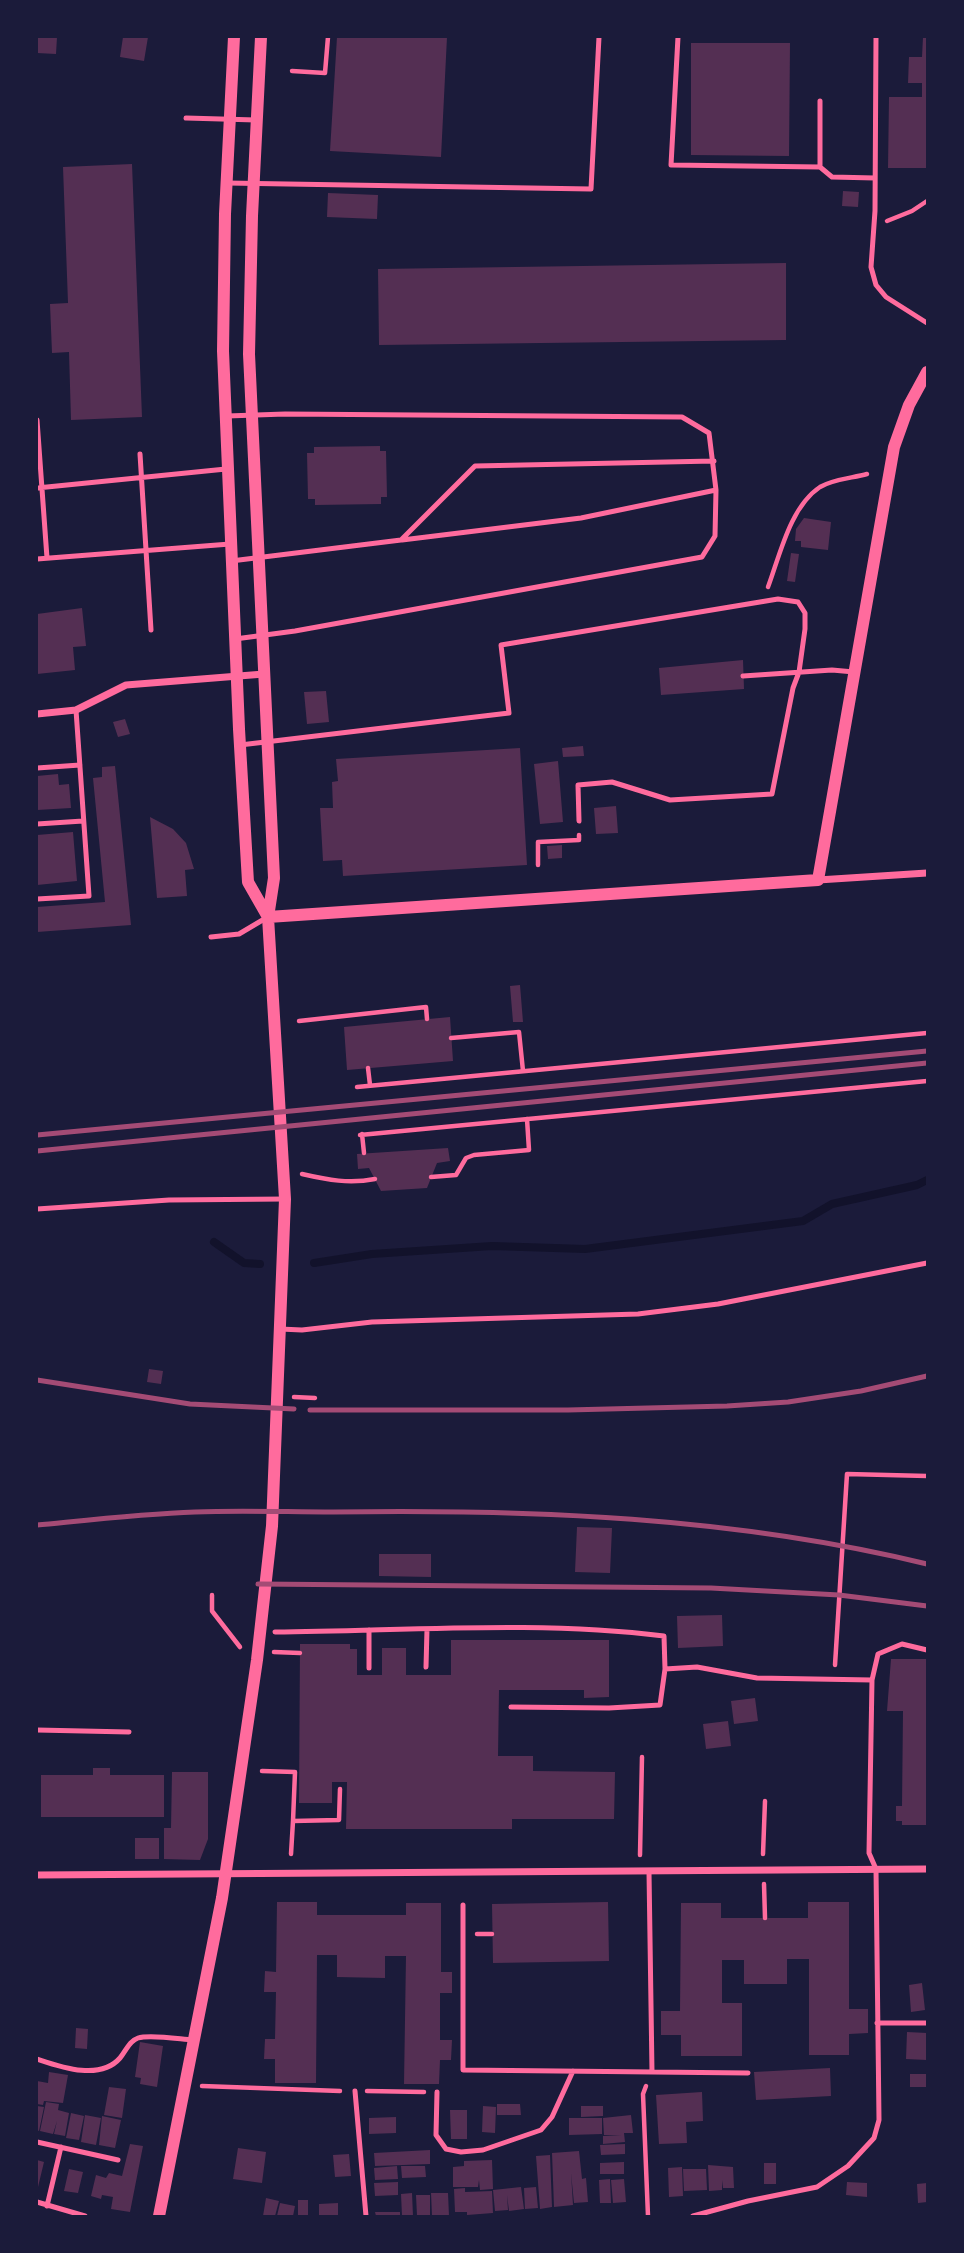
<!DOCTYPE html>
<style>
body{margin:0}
#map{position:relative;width:964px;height:2253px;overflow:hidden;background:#1b1b3a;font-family:Rubik,sans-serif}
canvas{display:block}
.frame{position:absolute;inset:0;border:38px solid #1b1b3a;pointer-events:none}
</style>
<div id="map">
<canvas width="964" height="2253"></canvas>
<div class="frame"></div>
</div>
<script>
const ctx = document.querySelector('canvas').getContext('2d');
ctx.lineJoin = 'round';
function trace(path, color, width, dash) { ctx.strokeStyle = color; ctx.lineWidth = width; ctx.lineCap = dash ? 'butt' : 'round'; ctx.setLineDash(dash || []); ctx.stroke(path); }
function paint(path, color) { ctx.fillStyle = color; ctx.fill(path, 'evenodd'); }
trace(new Path2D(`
 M214,1242L244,1263L260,1264
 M314,1263L372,1254L492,1246L585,1249L803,1221L832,1204L917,1185L927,1180`), '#12122b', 8);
paint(new Path2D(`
 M37,37H57L56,54L37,53Z
 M123,37H148L144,61L120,57Z
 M337,37H447L441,157L330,151Z
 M923,37H927V168H888L889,97H922V83H908L909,57H922Z
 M691,43H790L789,156L691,155Z
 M132,164L142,417L71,420L69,352L52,353L50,304L68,303L63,167Z
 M843,191L859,192L858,207L842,206Z
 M328,193L378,195L377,219L327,217Z
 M786,263V340L379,345L378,269Z
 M380,446V451H386L387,497H381V504L315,505V499H308L307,453H314V447Z
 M804,518L831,522L828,550L801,547V541H795L796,529Z
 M791,553L799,554L795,582L787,581Z
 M82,608L86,646L73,647L75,670L37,674V614Z
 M743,660L744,689L661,695L659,668Z
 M326,691L329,722L307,724L304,692Z
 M125,719L130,734L118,737L113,722Z
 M583,746L584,756L563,757L562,748Z
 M520,748L527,865L343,876L342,860L323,861L320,808H333L332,782L338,781L336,759Z
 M558,761L563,822L540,824L534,764Z
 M115,766L131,925L37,932V907L105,902L93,778L102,777V767Z
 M58,774L59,785L69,784L71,808L37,810V776Z
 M616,806L618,833L596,834L594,808Z
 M150,817L173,829L186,843L194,869L185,870L187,896L157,898Z
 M73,832L77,881L37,885V835Z
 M562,845V858L548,859L547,846Z
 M520,985L523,1022H513L510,986Z
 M450,1017L453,1061L347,1070L344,1027Z
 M448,1148L450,1161L437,1163L427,1188L381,1191L369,1168L358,1169L357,1154Z
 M149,1369L163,1371L161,1384L147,1382Z
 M577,1527L612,1528L610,1573L575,1572Z
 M379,1554H431V1577L379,1576Z
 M722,1615L723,1646L678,1648L677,1616Z
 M451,1640H609V1697L584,1698V1690H499L498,1756H533V1771L615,1772L614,1819H512V1829H346L347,1782H332V1803H299L300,1644H350V1649H357V1675H382V1648H406V1675H451Z
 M891,1659H927V1825H902V1821H896V1806H902L903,1711H887Z
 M755,1698L758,1721L734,1724L731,1701Z
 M728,1721L731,1746L706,1749L703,1724Z
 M93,1768H110V1775H164V1817H41V1775H93Z
 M172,1772H208V1839L200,1860L164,1859V1828H171Z
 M135,1838H159V1859H135Z
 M277,1902H317V1915H406V1903H441V1972H452V1993H440V2040H452L451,2060H440L439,2084H404L406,1956H385V1978L337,1977V1955H317L316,2083H275V2059H264L265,2039H275L276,1992H264L265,1971L276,1972Z
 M608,1902L609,1961L493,1963L492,1904Z
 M808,1902H849V2009H868V2033L849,2034V2055H809V1959H787V1984H744V1960H722V2003H742V2056H681V2035H661V2011H680L681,1903H721V1918H808Z
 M922,1983L925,2010L911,2012L909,1985Z
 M76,2028L88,2029L87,2049L75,2048Z
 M907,2032L927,2033V2060L906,2059Z
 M140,2042L163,2046L157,2087L140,2084L141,2078L135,2077Z
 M830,2068L831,2096L756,2100L754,2072Z
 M49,2072L68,2075L63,2103L44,2101L43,2105L37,2104V2081L48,2083Z
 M910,2074H927V2087H910Z
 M109,2087L126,2089L122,2118L104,2115Z
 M702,2092L703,2121L686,2122L687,2143L659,2144L656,2095Z
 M46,2102L59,2104L58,2110L69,2113L65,2136L54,2134L57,2121L53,2134L40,2131Z
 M497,2104H520L521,2115H497Z
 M37,2106L44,2107L39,2131L37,2130Z
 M483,2106L496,2107L495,2133L482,2132Z
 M581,2106H603V2116L581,2117Z
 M450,2110H467V2139H451Z
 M71,2113L84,2116L79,2140L66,2138Z
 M85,2115L101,2118L96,2145L81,2142Z
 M631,2115L633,2133H624L625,2142L603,2144V2136L621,2135H604L603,2118Z
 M102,2116L121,2120L115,2148L99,2145Z
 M396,2117V2133L369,2134V2118Z
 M569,2118H602V2134L569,2135Z
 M130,2144L143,2146L130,2212L111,2209L113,2197L102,2195L101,2199L91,2196L96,2175L106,2178L109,2173L122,2176Z
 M625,2144V2154L601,2155L600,2145Z
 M238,2148L266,2152L262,2183L233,2179Z
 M430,2150V2164L375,2166L374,2153Z
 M579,2151L582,2179L586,2178L588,2202L574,2203L571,2173L573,2205L554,2207L552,2153Z
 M349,2154L351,2176L335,2177L333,2155Z
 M550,2155L552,2207L540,2209L536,2156Z
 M37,2160L44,2162L38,2187H37Z
 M492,2160L493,2189L480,2190L479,2180L478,2187H453V2167L464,2166V2161Z
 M624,2162V2174H600V2163Z
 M764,2163H776V2184H764Z
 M708,2165L733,2167L734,2188H723L722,2180V2190L709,2191Z
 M397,2166L398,2179L375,2180L374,2168Z
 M401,2166H425L426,2177L402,2178Z
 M682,2167L683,2196L669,2197L668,2168Z
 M69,2169L83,2172L78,2193L64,2191Z
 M683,2169H706L707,2190L684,2191Z
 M610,2179L611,2203H600L599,2180Z
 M624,2179L626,2202L613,2203L611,2180Z
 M398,2182V2195L375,2196L374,2183Z
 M847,2182L867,2183V2197L846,2195Z
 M927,2183V2202L918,2203L917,2184Z
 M521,2187L524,2209L509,2211L507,2195L508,2210L495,2211L493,2190Z
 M536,2187L538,2208L525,2209L524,2188Z
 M465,2188V2192L492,2191L493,2213L467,2215V2212H455L454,2189Z
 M412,2193L413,2216H402L401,2194Z
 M431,2193H448L449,2216H432Z
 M416,2195H430V2216H417Z
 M266,2198L279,2201L275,2216H263Z
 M298,2200H308V2216H298Z
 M280,2203L295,2206L293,2216H277Z
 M338,2203V2216H319V2204Z
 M375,2212H400V2216H376Z`), '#542f53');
trace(new Path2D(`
 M292,71L325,73L328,37
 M887,221L912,211L927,201
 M768,587C780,555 790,507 820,487C833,479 853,478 867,474
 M538,865V842L579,840V835
 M299,1021L426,1007L427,1019
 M451,1038L519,1032L523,1071
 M368,1068L370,1085
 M357,1087L927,1033
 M362,1134L364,1153
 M360,1135L927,1081
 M302,1174C328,1180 349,1184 375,1179
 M431,1177L456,1175L466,1158L474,1155L529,1150L527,1119
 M294,1397L315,1398
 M212,1595V1611L240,1647
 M274,1652L300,1653
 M835,1665L847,1474L927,1476
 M262,1771L295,1772L293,1821L339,1820L340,1789
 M291,1854L293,1821
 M763,1854L765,1801
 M640,1855L642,1757
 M764,1884L765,1918
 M477,1934H492
 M202,2086L340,2091
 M646,2086L643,2094L648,2216
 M367,2091L424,2092`), '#ff6b9d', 4.5);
trace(new Path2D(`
 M678,37L671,165L820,167L832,177L875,178
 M876,37L875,211L871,267L876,285L886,297L927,323
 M186,118L256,120
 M820,167V101
 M227,183L591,189L599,37
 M227,416L285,414L682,417L709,433L716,490L715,536L702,557L295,631L235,639
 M37,420L47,558
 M140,454L151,630
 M37,488L226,469
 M402,540L581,518L716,490
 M37,559L230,544
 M231,561L401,540L475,466L714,461
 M743,676L832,670L854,672
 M240,745L509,713L501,645L778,599L798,602L805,613V629L799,672L793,688L772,794L670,800L612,782L578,785L579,821
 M37,768L80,765
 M37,824L83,821
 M37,899L89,896L76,710
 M211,937L239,934L266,918
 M37,1209L169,1200L285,1199
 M280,1329L302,1330L372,1322L638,1314L718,1304L927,1263
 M275,1632C404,1631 537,1620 664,1636L665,1669L660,1705L609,1708L511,1707
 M426,1667L427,1629
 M369,1668V1630
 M665,1669L697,1667L757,1678L872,1680L869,1853L876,1869L879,2120L874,2138L848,2166L817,2187L748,2201L693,2216
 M872,1680L878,1654L902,1644L927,1650
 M37,1730L129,1732
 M649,1872L652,2072
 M463,1905V2070L748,2073
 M877,2023H927
 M37,2059C61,2067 100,2081 120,2058C126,2051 129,2041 138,2038C150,2034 179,2039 193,2040
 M355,2091L366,2216
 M437,2092L436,2135L446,2149L461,2152L483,2150L541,2130L552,2117L573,2071
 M37,2142L118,2160
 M37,2202L85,2216
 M47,2206L61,2147`), '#ff6b9d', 5);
trace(new Path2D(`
 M37,714L76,710L126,685L264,674
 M818,880L927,873
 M37,1875L927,1869`), '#ff6b9d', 7);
trace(new Path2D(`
 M234,37L225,214L223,351L239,729L248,882L268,917
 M268,917L818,880L894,447L909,405L927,372
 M159,2216L222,1898L257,1660L272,1526L285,1199L268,917L274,878L249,354L252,216L261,37`), '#ff6b9d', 12);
trace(new Path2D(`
 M37,1135L927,1051
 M37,1151L927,1063
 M37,1380L190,1404L294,1409
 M310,1410H568L727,1406L788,1402L861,1391L927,1376
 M37,1525C89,1520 142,1514 195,1512C241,1510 287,1512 333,1512C531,1509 734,1517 927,1564
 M258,1584L711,1588L839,1595L927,1606`), '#a44b75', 5);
</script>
